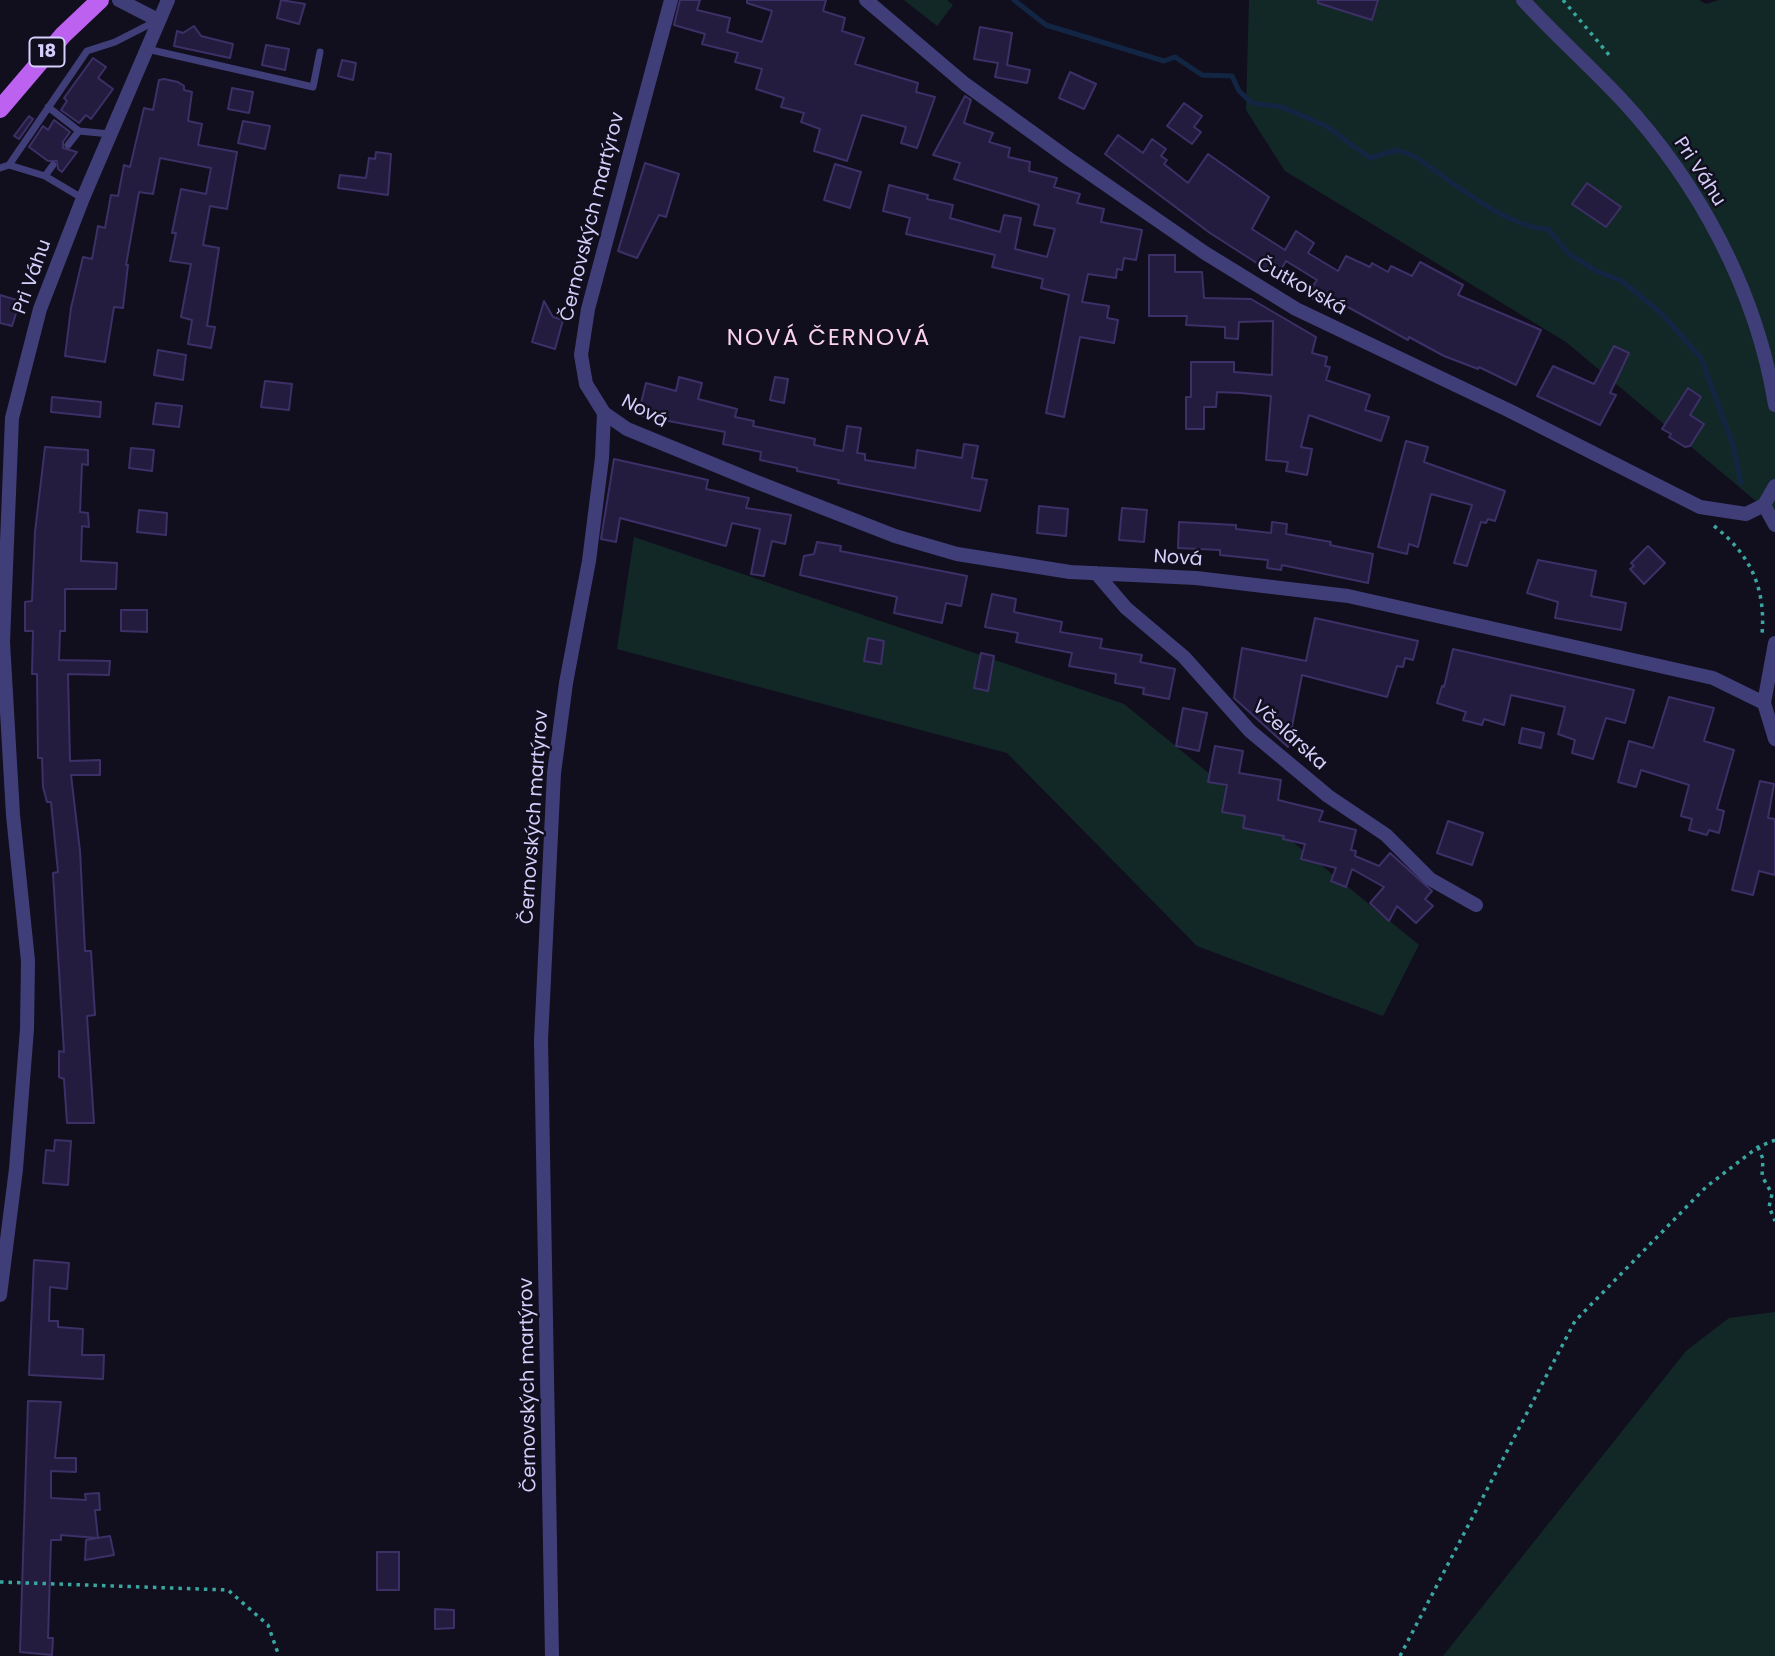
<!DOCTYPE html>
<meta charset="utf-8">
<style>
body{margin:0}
canvas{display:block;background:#110e1e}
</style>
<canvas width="1775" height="1656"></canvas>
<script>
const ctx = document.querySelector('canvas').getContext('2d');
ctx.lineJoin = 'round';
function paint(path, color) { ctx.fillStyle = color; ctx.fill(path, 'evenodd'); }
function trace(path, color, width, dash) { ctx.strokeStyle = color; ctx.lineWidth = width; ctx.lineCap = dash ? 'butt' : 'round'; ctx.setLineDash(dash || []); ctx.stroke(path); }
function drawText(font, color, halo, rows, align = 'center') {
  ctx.font = font + ' Poppins,sans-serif'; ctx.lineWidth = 5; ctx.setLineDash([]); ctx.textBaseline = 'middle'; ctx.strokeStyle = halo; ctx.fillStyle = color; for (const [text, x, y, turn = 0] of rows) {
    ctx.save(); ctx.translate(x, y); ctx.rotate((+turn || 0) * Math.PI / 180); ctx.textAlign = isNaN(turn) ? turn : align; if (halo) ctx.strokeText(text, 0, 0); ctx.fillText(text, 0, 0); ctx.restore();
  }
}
paint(new Path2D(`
 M904,0H947L953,5L937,26Z
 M1249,0H1699L1706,4L1719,0H1775V517L1566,342L1285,171L1246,110Z
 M634,537L1124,704L1419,945L1383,1016L1197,946L1007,753L617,649Z
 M1775,1312V1656H1443L1686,1351L1729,1318Z`), '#122827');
trace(new Path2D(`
 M1014,0L1046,25L1164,61L1175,57L1202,75L1232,76L1239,91L1252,103L1282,107L1326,126L1370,158L1397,150L1414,156C1449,179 1506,228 1548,229L1569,254L1596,271L1622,281L1663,315L1701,358L1733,445L1741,483`), '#122643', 5);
const building = new Path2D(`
 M281,0L305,4L299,24L277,18Z
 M680,0H700L697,10L730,18L727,32L762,42L772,11L747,3V0H826L823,11L845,18L842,31L864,38L855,64L918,83L916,92L935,97L917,148L901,143L906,127L862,115L847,161L814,151L820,129L801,122L804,113L781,107L784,98L756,89L762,69L735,62L738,53L702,44L705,34L674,25Z
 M1318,0H1378L1372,20L1318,3Z
 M194,26L201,36L233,44L230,58L174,46L177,31L183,33Z
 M980,27L1012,33L1007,65L1030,70L1027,83L995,77L998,63L974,59Z
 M266,45L289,49L285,70L262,65Z
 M93,58L106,67L98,78L113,89L91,119L86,115L79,123L61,110L67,101L64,98Z
 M342,60L356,63L353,80L338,76Z
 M1070,72L1096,84L1084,109L1059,98Z
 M164,79L178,82L184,86V90L192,92L188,121L202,124L198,145L237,152L227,209L210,206L203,245L219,248L207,326L215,327L211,348L188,344L192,320L181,317L191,264L170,261L176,233H172L181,189L206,194L211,168L160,158L153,194L139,192L126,265H128L123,308L114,307L105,362L65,356L71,308L83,257L92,259L98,226L105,228L111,195L118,196L124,165L130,167L144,108L153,110L159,80Z
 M232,88L253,92L249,113L228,109Z
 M965,96L971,100L964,123L993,133L989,142L1010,148L1008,157L1030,162L1029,171L1057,178L1054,187L1080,194L1077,203L1104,209L1101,222L1142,230L1136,260L1124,258L1122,270L1117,269L1116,278L1088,274L1082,302L1109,306L1107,318L1118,320L1114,343L1080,337L1064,417L1046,413L1069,295L1041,288L1043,279L992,267L995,255L906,234L910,218L883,211L889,185L928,195L927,199L953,205L950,218L1000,232L1004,215L1021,218L1015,249L1047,257L1055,229L1034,225L1039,205L954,179L960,163L933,155Z
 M1184,103L1202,116L1194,127L1201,132L1192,144L1167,126Z
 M29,116L33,119L19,139L14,136Z
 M54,120L70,132L63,142V148L77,152L62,172L58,169L57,161H48L29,147L43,126L48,130Z
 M243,121L270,126L265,149L238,143Z
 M1118,135L1143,153L1152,139L1166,149L1161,156L1167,160L1164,164L1188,183L1208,154L1269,197L1252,229L1285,250L1296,231L1314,243L1308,253L1338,271L1346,256L1370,267L1372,263L1388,272L1391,266L1412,276L1420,262L1463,285L1458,295L1541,330L1516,385L1479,367L1478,369L1444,356L1409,337L1408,340L1335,300L1329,309L1307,295L1317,280L1286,261L1277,276L1210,233L1105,154Z
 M376,152L391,154L388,195L338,188L340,175L366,178L369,158L375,159Z
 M645,163L679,174L666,217L659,215L637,258L618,251Z
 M835,164L861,172L850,208L824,200Z
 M1587,183L1621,207L1606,227L1572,204Z
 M1149,255H1175V272H1202L1204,298L1251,299L1316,337L1312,353L1327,357L1325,366L1330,367L1326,380L1370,395L1365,410L1389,417L1381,441L1309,415L1301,447L1312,449L1307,475L1286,471L1288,462L1266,460L1271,396L1241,393L1217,392L1216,407H1204V429H1186V397H1191V362H1234V372L1272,375L1273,321L1239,322L1238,339L1225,338V327L1186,325L1187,316H1149Z
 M0,295L20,301L12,326L0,323Z
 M544,301L553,317L563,320L555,349L532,342Z
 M1614,346L1629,353L1610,393L1616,395L1600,425L1537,396L1553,366L1594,384Z
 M158,350L186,355L183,380L154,375Z
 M679,377L702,383L698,399L737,409L735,417L754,421L753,426L815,439L814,445L843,451L847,426L861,428L857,453L865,454V460L915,468L917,450L962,458L964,444L978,446L972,478L987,480L980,511L838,483L839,480L797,471V468L760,460L761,452L723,444L725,432L638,415L646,383L676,391Z
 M775,377L788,379L784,403L770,400Z
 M265,381L292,384L289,410L261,407Z
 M1688,388L1701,397L1690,415L1704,424L1690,446L1685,447L1669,437L1671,434L1662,429Z
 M52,397L101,402L100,417L51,412Z
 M156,403L182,406L179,427L153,424Z
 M1406,441L1428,447L1424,462L1505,491L1495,521L1488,519L1486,523L1481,522L1467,566L1454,563L1472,505L1431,494L1418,547L1409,544L1407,554L1378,547Z
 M45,447L88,450V465L82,464L80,512L88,513L89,527L82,526L81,561L117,563L116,589H65V631H60L59,660L110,661L109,675L68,674L70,761L100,760V775H71L80,851L85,951H91L95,1015L87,1016L94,1123H67L64,1079L59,1077V1051L64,1052L53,873L58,872L51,802H47L43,787L42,758H38L37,674H32L33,631H25V602L32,601L35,532Z
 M131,448L154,450L152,471L129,468Z
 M614,459L708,480L706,489L749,498L746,508L791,515L785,544L772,541L764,576L751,574L760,529L732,523L726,546L620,518L616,542L601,539Z
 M1039,506L1068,509L1066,536L1037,533Z
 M1122,508L1147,510L1144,542L1119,540Z
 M139,510L167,513L166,535L137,532Z
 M1179,522L1236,525V529L1271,533L1272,522L1287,524L1286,534L1331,542L1330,545L1373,554L1368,583L1282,565L1281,570L1267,568L1268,560L1220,555V550L1178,548Z
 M817,542L841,546L840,551L967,576L961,606L946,603L942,623L894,613L897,597L800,575L804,556L814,554Z
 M1648,546L1665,563L1644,584L1630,569L1634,566L1631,563Z
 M1538,560L1596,571L1591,596L1626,603L1621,630L1555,618L1558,602L1527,593Z
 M992,594L1016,599L1014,612L1062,622L1060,632L1102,639L1100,648L1142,655L1140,662L1175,669L1169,699L1143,694L1144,688L1115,683L1116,674L1069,666L1072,653L1016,642L1018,633L985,627Z
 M121,610H147V632L121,631Z
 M1315,618L1418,641L1413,660L1405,658L1403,667L1397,666L1387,697L1302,675L1288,747L1234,698L1242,648L1306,661Z
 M868,638L884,641L881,664L864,661Z
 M1453,649L1634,690L1625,723L1606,718L1593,759L1572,753L1575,740L1558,734L1565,707L1511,695L1504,725L1484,719L1482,725L1463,720L1466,712L1437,703L1442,686L1444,687Z
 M981,653L994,656L988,691L974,688Z
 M1669,697L1714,708L1704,741L1734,750L1717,809L1724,811L1719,833L1709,830L1707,835L1689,830L1692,819L1681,816L1689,785L1641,770L1636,787L1618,782L1629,741L1653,748Z
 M1183,708L1207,713L1199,751L1176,746Z
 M1522,728L1544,733L1541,748L1519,743Z
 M1215,746L1243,751L1239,773L1281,780L1278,800L1323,811L1319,821L1356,830L1351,850L1356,851L1355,856L1379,866L1390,853L1432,891L1425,899L1433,906L1416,923L1397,906L1389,921L1370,903L1384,887L1352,869L1346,887L1331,881L1336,868L1301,859L1305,844L1283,839L1284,836L1243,828L1245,816L1222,812L1227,785L1208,782Z
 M1760,781L1774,784L1768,818L1775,819V875L1759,871L1753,895L1732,890Z
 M1448,821L1483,833L1472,865L1437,853Z
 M55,1140L71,1141L68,1185L43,1183L46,1150L54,1151Z
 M34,1260L69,1263L67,1289L50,1287L49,1321H58V1327L83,1329L82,1355H104L103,1379L29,1375Z
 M28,1401L61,1402L55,1458H76V1472L51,1471V1498L86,1500L85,1494L99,1493L100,1510H95L98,1538L110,1536L114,1555L85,1560L86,1540L97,1538L61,1535V1540H51L48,1638H53L52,1655L20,1652Z
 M377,1552H399V1590H377Z
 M435,1609L454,1610V1628L435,1629Z`);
paint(building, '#231c3e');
trace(building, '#3c3067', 2);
trace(new Path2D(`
 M1563,0L1610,56
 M1714,526C1750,554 1766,588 1762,634
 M1758,1147L1763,1159L1762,1176L1772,1194L1769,1207L1775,1221
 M0,1582L228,1590L268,1625L279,1656
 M1400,1656L1575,1321L1706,1187L1758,1147L1775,1140`), '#39a6a0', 3.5, [3.5, 5]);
trace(new Path2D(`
 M147,49L313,87L320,52
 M48,107L79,131
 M68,145L79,131L110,134
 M9,165L87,51L115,42L158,20
 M0,168L9,165L45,176L53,165
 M45,176L82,198`), '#403e79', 7);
trace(new Path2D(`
 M119,0L158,20
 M866,0L965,84L1069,159L1205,253L1296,309L1508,410L1700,507L1746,514L1764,505L1775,486
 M1523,0C1554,34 1589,65 1621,99C1699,183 1757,292 1775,405
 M604,413L627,429L754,481L895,536L957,554L1070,572L1196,578L1348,596L1713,678L1764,703
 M1764,505L1775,525
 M1096,573L1126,608L1184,657L1250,731L1328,796L1386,835L1430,879L1476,905
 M1775,643L1764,703L1775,739
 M0,1295L16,1169L27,1029L28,961L13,815L3,642L12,418L40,309L83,198L168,0
 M552,1656L541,1040L554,773L566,683L589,561L602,458L604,413L586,384L581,355L588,309L671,0`), '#403e79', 14);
trace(new Path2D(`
 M0,109L63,35L100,0`), '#bc61f0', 18);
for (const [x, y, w] of [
 [47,52,35]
]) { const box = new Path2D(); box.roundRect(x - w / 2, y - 14.5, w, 29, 5); ctx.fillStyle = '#110e1e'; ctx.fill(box); trace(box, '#d5d0fb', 2); }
drawText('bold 18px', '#d5d0fb', null, [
 ["18",47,52]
]);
drawText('19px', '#d5d0fb', '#110e1e', [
 ["Pri Váhu",1699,172,57],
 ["Černovských martýrov",593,217,-76],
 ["Pri Váhu",33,277,-70],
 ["Čutkovská",1301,287,29],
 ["Nová",644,412,28],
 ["Nová",1178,559,4],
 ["Včelárska",1289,736,42],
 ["Černovských martýrov",535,817,-86],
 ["Černovských martýrov",529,1385,-91]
]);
ctx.letterSpacing = '2px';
drawText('23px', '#fbd2ec', '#110e1e', [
 ["NOVÁ ČERNOVÁ",829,339]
]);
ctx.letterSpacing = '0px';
</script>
